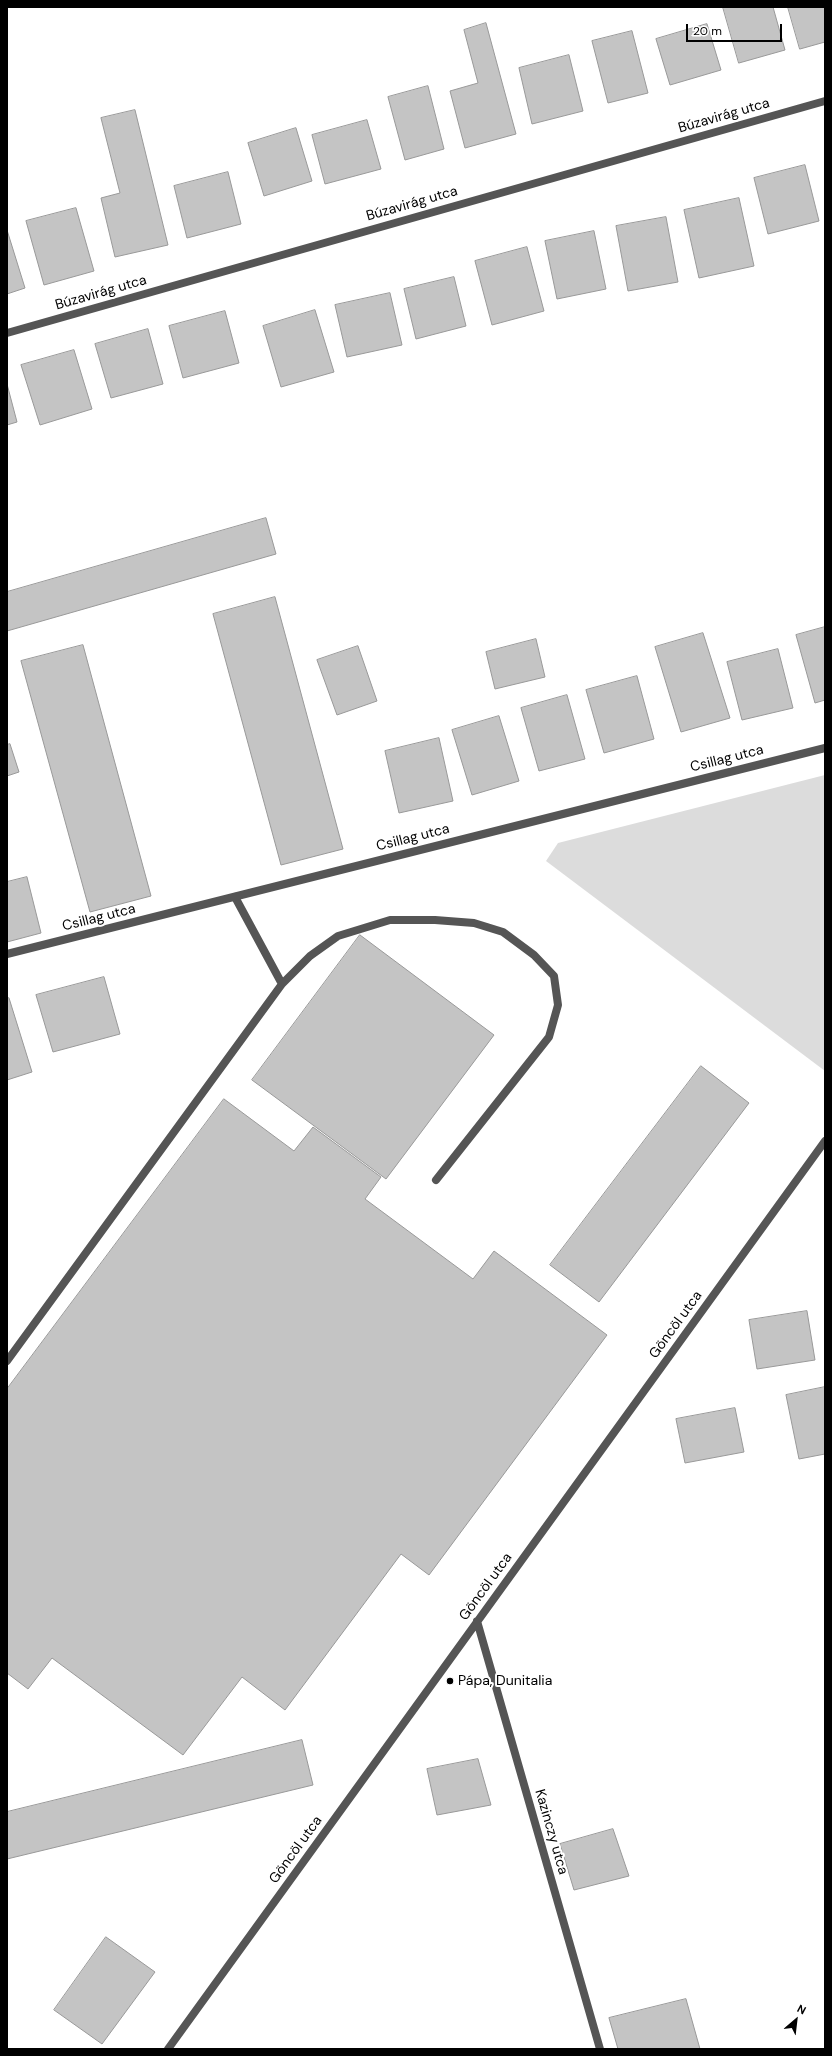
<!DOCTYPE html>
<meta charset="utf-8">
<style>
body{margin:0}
#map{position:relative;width:832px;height:2056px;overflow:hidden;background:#fff;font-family:"DM Sans",sans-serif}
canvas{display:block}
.frame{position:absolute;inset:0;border:8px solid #000;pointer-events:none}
.north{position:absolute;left:776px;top:2000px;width:40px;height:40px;-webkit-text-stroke:3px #fff;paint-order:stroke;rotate:28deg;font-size:11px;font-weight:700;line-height:16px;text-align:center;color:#000}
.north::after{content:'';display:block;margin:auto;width:14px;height:18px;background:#000;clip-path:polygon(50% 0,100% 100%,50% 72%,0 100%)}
.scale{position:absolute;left:686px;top:24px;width:96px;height:18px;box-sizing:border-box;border:2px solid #000;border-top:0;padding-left:5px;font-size:12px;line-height:14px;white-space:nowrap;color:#000;-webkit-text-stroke:3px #fff;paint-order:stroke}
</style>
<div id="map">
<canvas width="832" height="2056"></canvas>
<div class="frame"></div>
<div class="north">N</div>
<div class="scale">20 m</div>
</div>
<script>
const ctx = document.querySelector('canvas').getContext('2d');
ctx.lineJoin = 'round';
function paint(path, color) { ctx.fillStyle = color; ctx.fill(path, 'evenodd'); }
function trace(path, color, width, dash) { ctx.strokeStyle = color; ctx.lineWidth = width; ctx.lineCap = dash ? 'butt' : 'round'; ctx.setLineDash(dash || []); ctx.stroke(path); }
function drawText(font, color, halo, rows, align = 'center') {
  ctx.font = font + ' "DM Sans",sans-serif'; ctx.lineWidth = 4; ctx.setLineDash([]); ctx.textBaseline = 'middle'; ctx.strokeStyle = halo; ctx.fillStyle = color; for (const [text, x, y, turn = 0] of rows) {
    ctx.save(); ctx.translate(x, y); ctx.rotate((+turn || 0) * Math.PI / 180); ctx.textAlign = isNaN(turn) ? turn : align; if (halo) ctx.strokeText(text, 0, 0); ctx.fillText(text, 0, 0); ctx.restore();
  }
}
paint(new Path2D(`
 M825,775V1071L546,861L558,843Z`), '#dcdcdc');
const building = new Path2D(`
 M723,7H773L785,50L739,63Z
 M788,7H825V42L800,49Z
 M486,23L516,134L465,148L450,91L478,83L464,30Z
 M707,24L721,70L670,85L656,39Z
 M632,31L648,93L608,103L592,41Z
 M569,55L583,111L532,124L519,68Z
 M428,86L444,149L405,160L388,97Z
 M135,110L168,245L115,257L101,198L120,193L101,118Z
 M367,120L381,169L325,184L312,135Z
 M296,128L312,181L264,196L248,143Z
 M805,165L819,221L768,234L754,178Z
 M228,172L241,224L187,238L174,186Z
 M739,198L754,266L699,278L684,210Z
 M76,208L94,271L44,285L26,221Z
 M666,217L678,282L628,291L616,226Z
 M7,230L25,288L7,294Z
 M594,231L606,289L557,299L545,241Z
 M527,247L544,311L492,325L475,261Z
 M454,277L466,326L416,339L404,289Z
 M390,293L402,345L347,357L335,305Z
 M315,310L334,372L281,387L263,326Z
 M225,311L239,363L183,378L169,326Z
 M148,329L163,384L111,398L95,344Z
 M74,350L92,409L40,425L21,365Z
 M7,384L17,422L7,425Z
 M266,518L276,554L7,631V592Z
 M275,597L343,849L281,865L213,614Z
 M825,627V700L815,703L796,635Z
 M703,633L730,718L681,732L655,647Z
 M536,639L545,677L495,689L486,652Z
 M83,645L151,896L90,912L21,661Z
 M358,646L377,701L337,715L317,660Z
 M778,649L793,708L742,720L727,662Z
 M637,676L654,739L604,753L586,690Z
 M567,695L585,759L539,771L521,708Z
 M499,716L519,781L472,795L452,730Z
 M439,738L453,801L399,813L385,751Z
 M10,744L19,772L7,776V745Z
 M27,877L41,933L7,942V882Z
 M360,935L494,1035L386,1179L252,1080Z
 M104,977L120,1034L53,1052L36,995Z
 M9,998L32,1072L7,1080V999Z
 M701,1066L749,1103L599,1302L550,1265Z
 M224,1099L294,1151L313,1127L381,1177L365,1199L473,1279L494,1251L607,1335L429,1575L401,1554L285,1710L242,1677L183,1755L52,1658L28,1689L7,1673V1389Z
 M807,1311L815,1360L757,1369L749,1320Z
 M825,1387V1454L799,1459L786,1395Z
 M735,1408L744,1452L685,1463L676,1419Z
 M302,1740L313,1785L7,1859V1812Z
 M478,1759L491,1805L437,1815L427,1769Z
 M613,1829L629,1876L574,1890L560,1844Z
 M106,1937L155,1972L102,2044L54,2010Z
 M686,1999L700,2049H618L609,2018Z`);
paint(building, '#c4c4c4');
trace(building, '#999', 1);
trace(new Path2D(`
 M235,897L282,984
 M7,1361L282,984L310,956L338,936L390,920H435L474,923L503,932L534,955L554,976L558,1005L549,1037L436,1180`), '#555', 8);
trace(new Path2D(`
 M7,333L825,101
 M7,954L825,748
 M477,1621L600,2049
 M168,2049L825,1141`), '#555', 8);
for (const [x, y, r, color] of [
 [450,1681,4,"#000"]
]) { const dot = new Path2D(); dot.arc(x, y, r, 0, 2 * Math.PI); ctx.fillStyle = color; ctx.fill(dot); trace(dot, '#fff', 1.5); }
drawText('14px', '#000', '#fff', [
 ["Búzavirág utca",724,116,-16],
 ["Búzavirág utca",412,204,-16],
 ["Búzavirág utca",101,293,-16],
 ["Csillag utca",727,759,-14],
 ["Csillag utca",413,838,-14],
 ["Csillag utca",99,918,-14],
 ["Göncöl utca",676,1325,-54],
 ["Göncöl utca",486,1587,-54],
 ["Kazinczy utca",551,1832,74],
 ["Göncöl utca",296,1850,-54]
]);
drawText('14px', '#000', '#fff', [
 ["Pápa, Dunitalia",458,1681]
], 'left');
</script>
